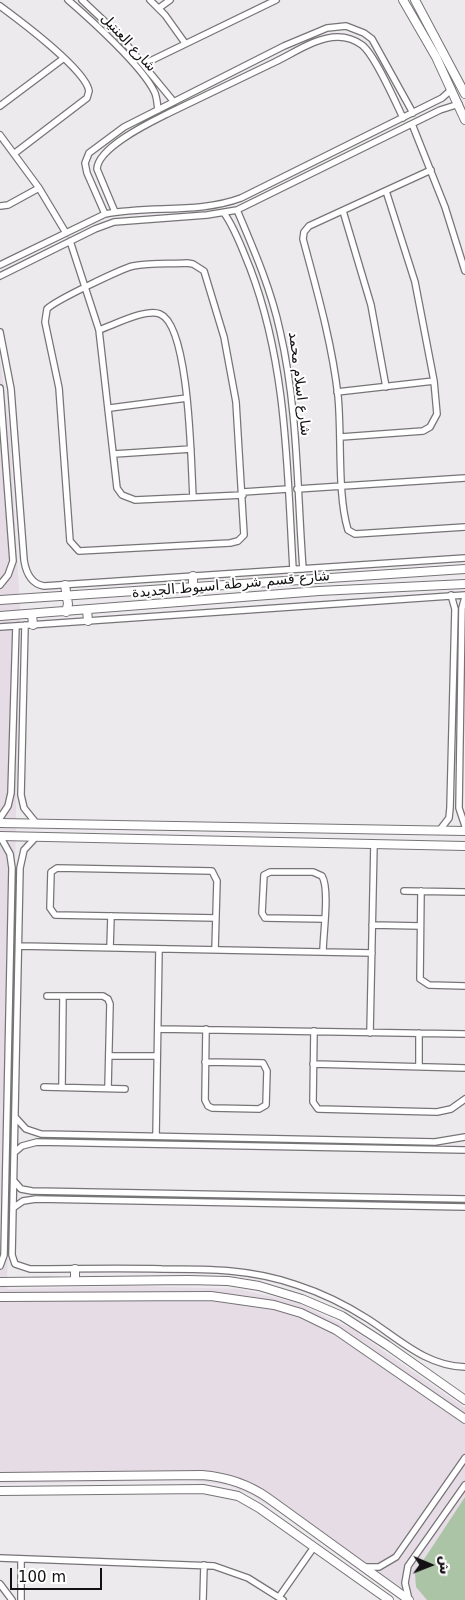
<!DOCTYPE html>
<meta charset="utf-8">
<style>
body{margin:0}
#map{position:relative;width:465px;height:1600px;overflow:hidden;background:#edeaed;font-family:"DejaVu Sans",Vazirmatn,sans-serif}
canvas{display:block}
.north{position:absolute;left:405px;top:1540px;width:50px;height:50px;-webkit-text-stroke:4px #fff;paint-order:stroke;rotate:91deg;font-size:14px;font-weight:700;line-height:20px;text-align:center;color:#131113}
.north::after{content:'';display:block;margin:auto;width:18px;height:22px;background:#131113;clip-path:polygon(50% 0,100% 100%,50% 72%,0 100%)}
.scale{position:absolute;left:10px;top:1568px;width:92px;height:22px;box-sizing:border-box;border:2px solid #131113;border-top:0;padding-left:6px;font-size:15px;line-height:18px;white-space:nowrap;color:#131113;-webkit-text-stroke:4px #fff;paint-order:stroke}
</style>
<div id="map">
<canvas width="465" height="1600"></canvas>
<div class="north">ش</div>
<div class="scale">100 m</div>
</div>
<script>
const ctx = document.querySelector('canvas').getContext('2d');
ctx.lineJoin = 'round';
function paint(path, color) { ctx.fillStyle = color; ctx.fill(path, 'evenodd'); }
function trace(path, color, width, dash) { ctx.strokeStyle = color; ctx.lineWidth = width; ctx.lineCap = dash ? 'butt' : 'round'; ctx.setLineDash(dash || []); ctx.stroke(path); }
function drawText(font, color, halo, rows, align = 'center') {
  ctx.font = font + ' "DejaVu Sans",Vazirmatn,sans-serif'; ctx.lineWidth = 4; ctx.setLineDash([]); ctx.textBaseline = 'middle'; ctx.strokeStyle = halo; ctx.fillStyle = color; for (const [text, x, y, turn = 0] of rows) {
    ctx.save(); ctx.translate(x, y); ctx.rotate((+turn || 0) * Math.PI / 180); ctx.textAlign = isNaN(turn) ? turn : align; if (halo) ctx.strokeText(text, 0, 0); ctx.fillText(text, 0, 0); ctx.restore();
  }
}
paint(new Path2D(`
 M0,360L10,434L20,607L7,1289L136,1286L239,1289L298,1303L352,1329L465,1408V1600H401L276,1510L249,1494L230,1486L191,1480L0,1484Z`), '#e5dce5');
paint(new Path2D(`
 M465,1497V1600H427L416,1587L415,1573Z`), '#acc4a6');
const street = new Path2D(`
 M68,0C90,19 141,65 154,91C157,96 157,103 158,110
 M82,0L118,34L174,102
 M150,0L165,15L185,43
 M0,6C19,20 86,70 89,91L87,98L15,153
 M159,8L170,0
 M144,64L276,0
 M0,106L64,58
 M412,124L445,207L465,271
 M0,135L39,188L66,233
 M431,170L309,226L304,232L303,239C317,291 332,343 338,396C342,436 337,494 348,530L355,534L465,527
 M0,206L8,205L39,188
 M237,210C254,250 271,289 280,331C298,408 297,490 303,569
 M343,211L371,305L386,387
 M115,212L97,169C98,147 151,122 169,113C205,96 240,79 275,62C294,53 316,37 338,37C347,37 355,40 362,45C375,55 395,101 403,118
 M224,213C236,230 242,249 250,268C287,365 287,467 293,569
 M105,214L87,173L85,163L89,153L124,127L284,46L327,28L346,26L364,33L372,39L413,113
 M70,241L99,330L117,488L122,495L135,500L243,495
 M187,263L193,264L204,271L224,337L236,402L244,535L238,541L230,543L79,551L70,541L59,388L45,322L47,309C54,301 121,269 133,266C150,263 169,264 187,263Z
 M0,265L105,214C150,205 198,214 241,198L442,98L452,89
 M0,276L95,229L114,222L207,215L237,210L440,110L459,104
 M99,330C114,325 146,308 160,314C190,326 191,466 193,497
 M0,332L11,389L24,560C26,573 31,584 44,586L465,558
 M0,388L13,561L8,575L0,585
 M337,392L434,381
 M110,408L187,398
 M341,437L423,431L430,427L437,414L434,381L415,282L386,191
 M114,454L191,449
 M297,489L465,478
 M243,492L288,489
 M465,597L462,608L459,808L465,826
 M25,625L21,795L24,808L37,824
 M0,627L465,595
 M0,818L8,806L11,793L16,626
 M439,831L449,818L450,808L455,609L451,595
 M36,837L24,850L20,868L12,1255L15,1264L30,1269C74,1269 118,1268 162,1269C209,1269 252,1269 297,1285C322,1293 346,1305 368,1319C399,1339 426,1366 465,1367
 M404,891L465,892
 M421,891L420,979L429,985L465,986
 M372,925L420,926
 M19,946L372,953
 M110,948L111,916
 M215,950L217,881L212,871L57,868L51,872L50,908L55,915L216,918
 M323,952C323,935 330,889 322,876L313,872H270L264,875L262,913L265,918L324,919
 M47,996H103L108,999L110,1004L108,1088
 M158,1029L465,1034
 M314,1031L313,1102L318,1109L437,1112L451,1109L465,1099
 M370,1033L374,844
 M109,1056H157
 M205,1062L263,1063L267,1071L266,1105L259,1109L212,1108L208,1106L205,1100L206,1029
 M313,1064L465,1068
 M419,1066V1033
 M44,1087L125,1089
 M62,1087L63,996
 M15,1117L26,1129L41,1134L435,1142L465,1137
 M156,1136L159,949
 M15,1152L22,1146L37,1142L465,1150
 M14,1181L21,1189L32,1191L465,1199
 M13,1208L23,1201L36,1199L465,1207
 M0,1266L4,1255L12,868L10,854L0,836
 M0,1558L214,1566L248,1578L283,1600
 M364,1567H379L396,1557L465,1458
 M0,1584L12,1600
 M279,1597L314,1547
 M21,1600V1559
 M203,1600L204,1565
 M409,1600L405,1583L408,1566L465,1485`);
const secondary = new Path2D(`
 M403,0L436,57L465,120
 M415,0L465,94
 M193,576V587
 M65,585L68,604L66,612
 M0,600L465,569
 M87,610L88,621
 M32,614L33,625
 M0,616L319,591L465,584
 M0,823L465,831
 M0,836L465,846
 M75,1269V1281
 M0,1282L188,1280L228,1281L259,1286L302,1299L342,1316L387,1345L465,1400
 M0,1297L211,1296L274,1305L301,1313L336,1330L465,1419
 M0,1477L202,1475C227,1477 248,1484 268,1498L409,1600
 M0,1491L203,1489L238,1496L259,1508L389,1600`);
trace(street, '#777477', 8);
trace(secondary, '#777477', 10);
trace(street, '#fff', 5.5);
trace(secondary, '#fff', 8);
drawText('14px', '#131113', '#fff', [
 ["شارع العنتيل",128,43,47],
 ["شارع اسلام محمد",299,384,83],
 ["شارع قسم شرطة اسيوط الجديدة",231,585,-5]
]);
</script>
